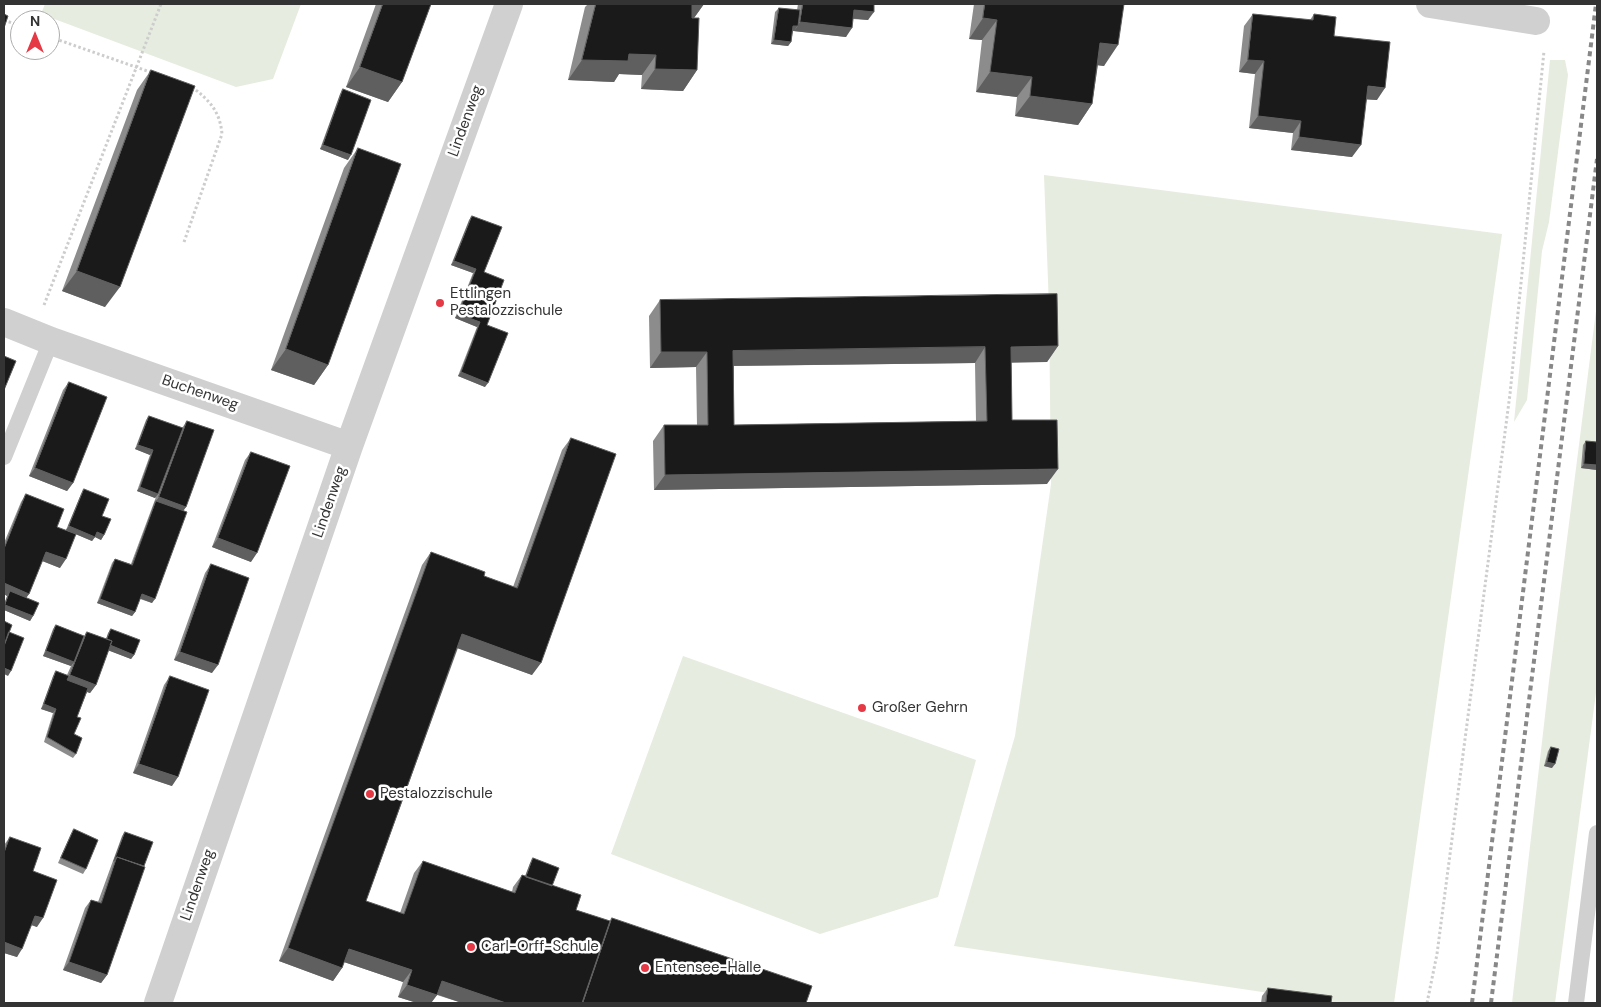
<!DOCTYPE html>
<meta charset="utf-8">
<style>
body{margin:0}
#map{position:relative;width:1601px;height:1007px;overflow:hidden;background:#fff;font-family:"DM Sans",sans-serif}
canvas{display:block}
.frame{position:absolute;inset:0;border:5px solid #333;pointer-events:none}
.north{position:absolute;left:10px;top:10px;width:50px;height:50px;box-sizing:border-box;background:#fff;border:1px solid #adadad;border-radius:50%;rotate:0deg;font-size:14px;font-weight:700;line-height:20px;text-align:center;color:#333}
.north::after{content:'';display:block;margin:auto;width:18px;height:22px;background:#e63946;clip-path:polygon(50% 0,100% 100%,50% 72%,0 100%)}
</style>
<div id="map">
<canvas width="1601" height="1007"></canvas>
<div class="frame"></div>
<div class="north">N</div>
</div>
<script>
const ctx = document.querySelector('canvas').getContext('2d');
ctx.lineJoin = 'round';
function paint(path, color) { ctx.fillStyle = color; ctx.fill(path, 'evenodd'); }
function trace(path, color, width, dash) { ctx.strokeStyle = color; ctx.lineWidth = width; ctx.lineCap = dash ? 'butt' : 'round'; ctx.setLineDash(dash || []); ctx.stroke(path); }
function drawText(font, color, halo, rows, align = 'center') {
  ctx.font = font + ' "DM Sans",sans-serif'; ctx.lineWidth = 5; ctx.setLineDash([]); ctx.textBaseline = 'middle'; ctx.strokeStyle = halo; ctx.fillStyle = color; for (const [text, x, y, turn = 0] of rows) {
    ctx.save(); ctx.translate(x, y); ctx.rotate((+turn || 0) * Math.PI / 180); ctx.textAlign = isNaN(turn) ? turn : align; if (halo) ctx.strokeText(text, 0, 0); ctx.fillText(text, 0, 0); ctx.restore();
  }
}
paint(new Path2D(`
 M45,4H301L273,79L236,87L41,14Z
 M1550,60H1565L1568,75L1549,222L1542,251L1527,400L1514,422Z
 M1044,175L1502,234L1394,1003H1336L954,946L1015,736L1051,484L1049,307Z
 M1597,303V685L1555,1003H1512L1549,681Z
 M683,656L976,760L938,897L820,934L611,854Z`), '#e6ecdf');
trace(new Path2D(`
 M4,20L20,26
 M50,37L153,73
 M184,242L222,134C220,111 209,100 192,87
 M44,305L161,4
 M1427,1003L1437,954L1510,394L1544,51`), '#cdcdcd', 3, [2.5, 2.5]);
trace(new Path2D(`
 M4,457L51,341
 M1576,1003L1597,833`), '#d0d0d0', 16);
trace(new Path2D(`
 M1430,4L1536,21
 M4,322L51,341L349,446
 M158,1003L349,446L509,4`), '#d0d0d0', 28);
trace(new Path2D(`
 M1472,1003L1596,4
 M1491,1003L1597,159`), '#888', 4, [5, 4]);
paint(new Path2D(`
 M376,4H431L402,82L388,102L346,87Z
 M588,4H704L694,18L697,70L683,91L641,89L642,75L619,74L614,82L568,80L585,7Z
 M798,4H874L868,20L853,19L846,37L793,31L791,42L788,46L771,44L775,12L779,8L797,10Z
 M974,4H1124L1104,66L1098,65L1092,104L1078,125L1015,116L1017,97L976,92L982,40L969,39Z
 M1253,14L1310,20L1314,14L1334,36L1377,100L1366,99L1352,157L1291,150L1293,133L1249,128L1255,74L1239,72L1244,26Z
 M151,70L105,307L62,291L137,90Z
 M343,89L348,160L320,149L340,94Z
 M358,148L328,365L314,385L271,370L344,168Z
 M472,216L484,272L487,325L485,387L458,376L477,327L455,318L473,273L451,265L469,220Z
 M660,300L1058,346L1047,362H1011L1012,420L1047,484L654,490L653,441L664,425H697L696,367L650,368L649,316ZM975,363L976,421L734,425V366Z
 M69,382L73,483L67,491L29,476L63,390Z
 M149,416L182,428L187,421L186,507L183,511L152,603L140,599L135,612L132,616L97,603L112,563L115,559L131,564L156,497L155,498L137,491L150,455L135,449L146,420Z
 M571,438L532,675L458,648L366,901L400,913L414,873L423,861L512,892L513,887L522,875L525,876L530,863L533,858L552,886L576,910L610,921L612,918L806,1003H462L437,995L431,1003H417L398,997L403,982L344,962L342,968L333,981L279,961L422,565L431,552L484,576L513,587L562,450Z
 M1586,441L1597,442V470L1581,468L1583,445Z
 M251,452V562L212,547L245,460Z
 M84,489L102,516L104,535L101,540L95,537L92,541L66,530L81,494Z
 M26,494L57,527L60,568L42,561L29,594L26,598L33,616L30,621L4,610V604L7,596L4,594V543L21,502Z
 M211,564L212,673L174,660L205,573Z
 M56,625L84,636L87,632L106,639L108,633L111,629L134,655L131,659L108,650L96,685L90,693L87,692L77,717L74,734L76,754L73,758L44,742L53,713L41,709L53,676L56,671L67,675L71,666L43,656L53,629Z
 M170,676L172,786L133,773L164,685Z
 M1551,747L1552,768L1544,766L1548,751Z
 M74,829L86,869L83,874L58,863L71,834Z
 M125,832L107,975L101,983L63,970L85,908L91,900L98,902L122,836Z
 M10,837L33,871L37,927L31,925L17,957L4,953V845Z
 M1268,988L1331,1003H1261L1262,996Z`), '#8c8c8c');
paint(new Path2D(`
 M688,4H704L694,18H678Z
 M854,10L874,12L868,20L848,18Z
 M983,18L997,20L982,40L969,39Z
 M800,22L852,28L846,37L794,31Z
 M793,26H798L794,31L790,30Z
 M774,40L791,42L788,46L771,44Z
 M1100,43L1118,45L1104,66L1086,64Z
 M629,54L656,55L642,75L619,74L614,82L568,80L582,60Z
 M1248,60L1264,61L1255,74L1239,72Z
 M360,67L402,82L388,102L346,87Z
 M655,69L697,70L683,91L641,89Z
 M990,72L1032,77L1017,97L976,92Z
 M1368,86L1385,88L1377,100L1359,99Z
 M1030,96L1092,104L1078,125L1015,116Z
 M1258,116L1301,121L1293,133L1249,128Z
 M1299,137L1361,145L1352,157L1291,150Z
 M323,145L351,155L348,160L320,149Z
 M454,261L476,269L473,273L451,265Z
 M77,271L120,287L105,307L62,291Z
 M458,314L480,322L477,327L455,318Z
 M1058,346L1047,362L1000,363L1011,347Z
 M985,347L975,363L722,366L733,351Z
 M286,349L328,365L314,385L271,370Z
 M661,352H707L696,367L650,368Z
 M461,372L488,383L485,387L458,376Z
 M138,445L153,450L150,455L135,449Z
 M1584,464L1597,465V470L1581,468Z
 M35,468L73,483L67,491L29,476Z
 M1058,469L1047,484L654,490L665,475Z
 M140,487L158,494L155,498L137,491Z
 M159,497L186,507L180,515L156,501Z
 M69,526L97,532L104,535L101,540L95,537L92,541L66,530Z
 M218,538L257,553L251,562L212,547Z
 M46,552L66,559L60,568L40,560Z
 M4,583L29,594L23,602L10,591L7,596L4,594Z
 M142,594L155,599L152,603L139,598Z
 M100,599L135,612L132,616L97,603Z
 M5,605L33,616L30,621L4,610V606Z
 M462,634L541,663L532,675L454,647Z
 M105,643L134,655L131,659L102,648Z
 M46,651L74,662L71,666L43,656Z
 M180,652L218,665L212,673L174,660Z
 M4,668L11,671L8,676L4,674Z
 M70,675L96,685L90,693L64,684Z
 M44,704L56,709L53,713L41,709Z
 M1547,762L1555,764L1552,768L1544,766Z
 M139,764L178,777L172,786L133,773Z
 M35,916L43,918L37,927L29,924Z
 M4,942L22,949L17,957L4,953Z
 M288,948L342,968L333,981L279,961Z
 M349,949L412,970L403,982L341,961Z
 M69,962L107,975L101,983L63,970Z
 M442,981L506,1003H462L433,993Z
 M407,985L437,995L431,1003H417L398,997Z`), '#5f5f5f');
const building = new Path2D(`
 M383,4H431L402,82L360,67Z
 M596,4H692V18H699L697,70L655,69L656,55L629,54L628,61L582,60Z
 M803,4H874V12L854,10L852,28L800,22Z
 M985,4H1124L1118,45L1100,43L1092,104L1030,96L1032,77L990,72L997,20L983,18Z
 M779,8L800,10L798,26H793L791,42L774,40Z
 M4,14L8,16L4,28Z
 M1253,14L1313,20L1314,14L1336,17L1334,36L1390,42L1385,88L1368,86L1361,145L1299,137L1301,121L1258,116L1264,61L1248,60Z
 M151,70L195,86L120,287L77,271Z
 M343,89L371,100L351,155L323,145Z
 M358,148L401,164L328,365L286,349Z
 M472,216L502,227L484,272L504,280L487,325L508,333L488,383L461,372L480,322L458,314L476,269L454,261Z
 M1057,294L1058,346L1011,347L1012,420H1057L1058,469L665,475L664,425H708L707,352H661L660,300ZM985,347L987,421L734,425L733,351Z
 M4,356L16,361L4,390Z
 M69,382L107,397L73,483L35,468Z
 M149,416L183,428L158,494L140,487L153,450L138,445Z
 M187,421L214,430L186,507L159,497Z
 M571,438L616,454L541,663L462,634L366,901L404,914L423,861L515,893L522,875L581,895L576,910L610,921L582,1003H506L442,981L437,995L407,985L412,970L349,949L342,968L288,948L431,552L485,572L484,576L517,588Z
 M1586,441L1597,442V465L1584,464Z
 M251,452L290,466L257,553L218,538Z
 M84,489L109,499L102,516L111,519L104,535L97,532L95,537L69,526Z
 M26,494L64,509L57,527L76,534L66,559L46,552L29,594L4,583V549Z
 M156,501L187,512L155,599L142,594L135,612L100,599L115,559L132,565Z
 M211,564L249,578L218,665L180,652Z
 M10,591L39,603L33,616L5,605Z
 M4,621L12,625L4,646Z
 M56,625L84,636L74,662L46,651Z
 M111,629L140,640L134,655L110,645L112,641L107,639Z
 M9,632L24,638L11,671L4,668V646Z
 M87,632L112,641L96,685L70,675Z
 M56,671L69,676L67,680L88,688L77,717L81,718L74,734L82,738L76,754L47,737L56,709L44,704Z
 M170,676L209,690L178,777L139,764Z
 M1551,747L1559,749L1555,764L1547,762Z
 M74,829L98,840L86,869L61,858Z
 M125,832L153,842L144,866L117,857L114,861Z
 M10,837L41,848L33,871L57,880L43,918L35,916L22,949L4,942V853Z
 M117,857L145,867L107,975L69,962L91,900L101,903Z
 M533,858L559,868L552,886L526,877Z
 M612,918L812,986L806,1003H583Z
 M1268,988L1332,996L1331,1003H1266Z`);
paint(building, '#1a1a1a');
trace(building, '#5f5f5f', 1);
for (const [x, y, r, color] of [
 [440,303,5,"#e63946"],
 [862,708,5,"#e63946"],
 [370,794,5,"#e63946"],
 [471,947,5,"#e63946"],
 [645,968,5,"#e63946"]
]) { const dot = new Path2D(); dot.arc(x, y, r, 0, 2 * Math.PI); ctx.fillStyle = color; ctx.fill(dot); trace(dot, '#fff', 2); }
drawText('15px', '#333', '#fff', [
 ["Lindenweg",466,121,-70],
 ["Buchenweg",200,393,19],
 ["Lindenweg",330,502,-71],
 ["Lindenweg",198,885,-71]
]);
drawText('15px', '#333', '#fff', [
 ["Ettlingen",450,294],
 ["Pestalozzischule",450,311],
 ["Großer Gehrn",872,708],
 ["Pestalozzischule",380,794],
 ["Carl-Orff-Schule",481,947],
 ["Entensee-Halle",655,968]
], 'left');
</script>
